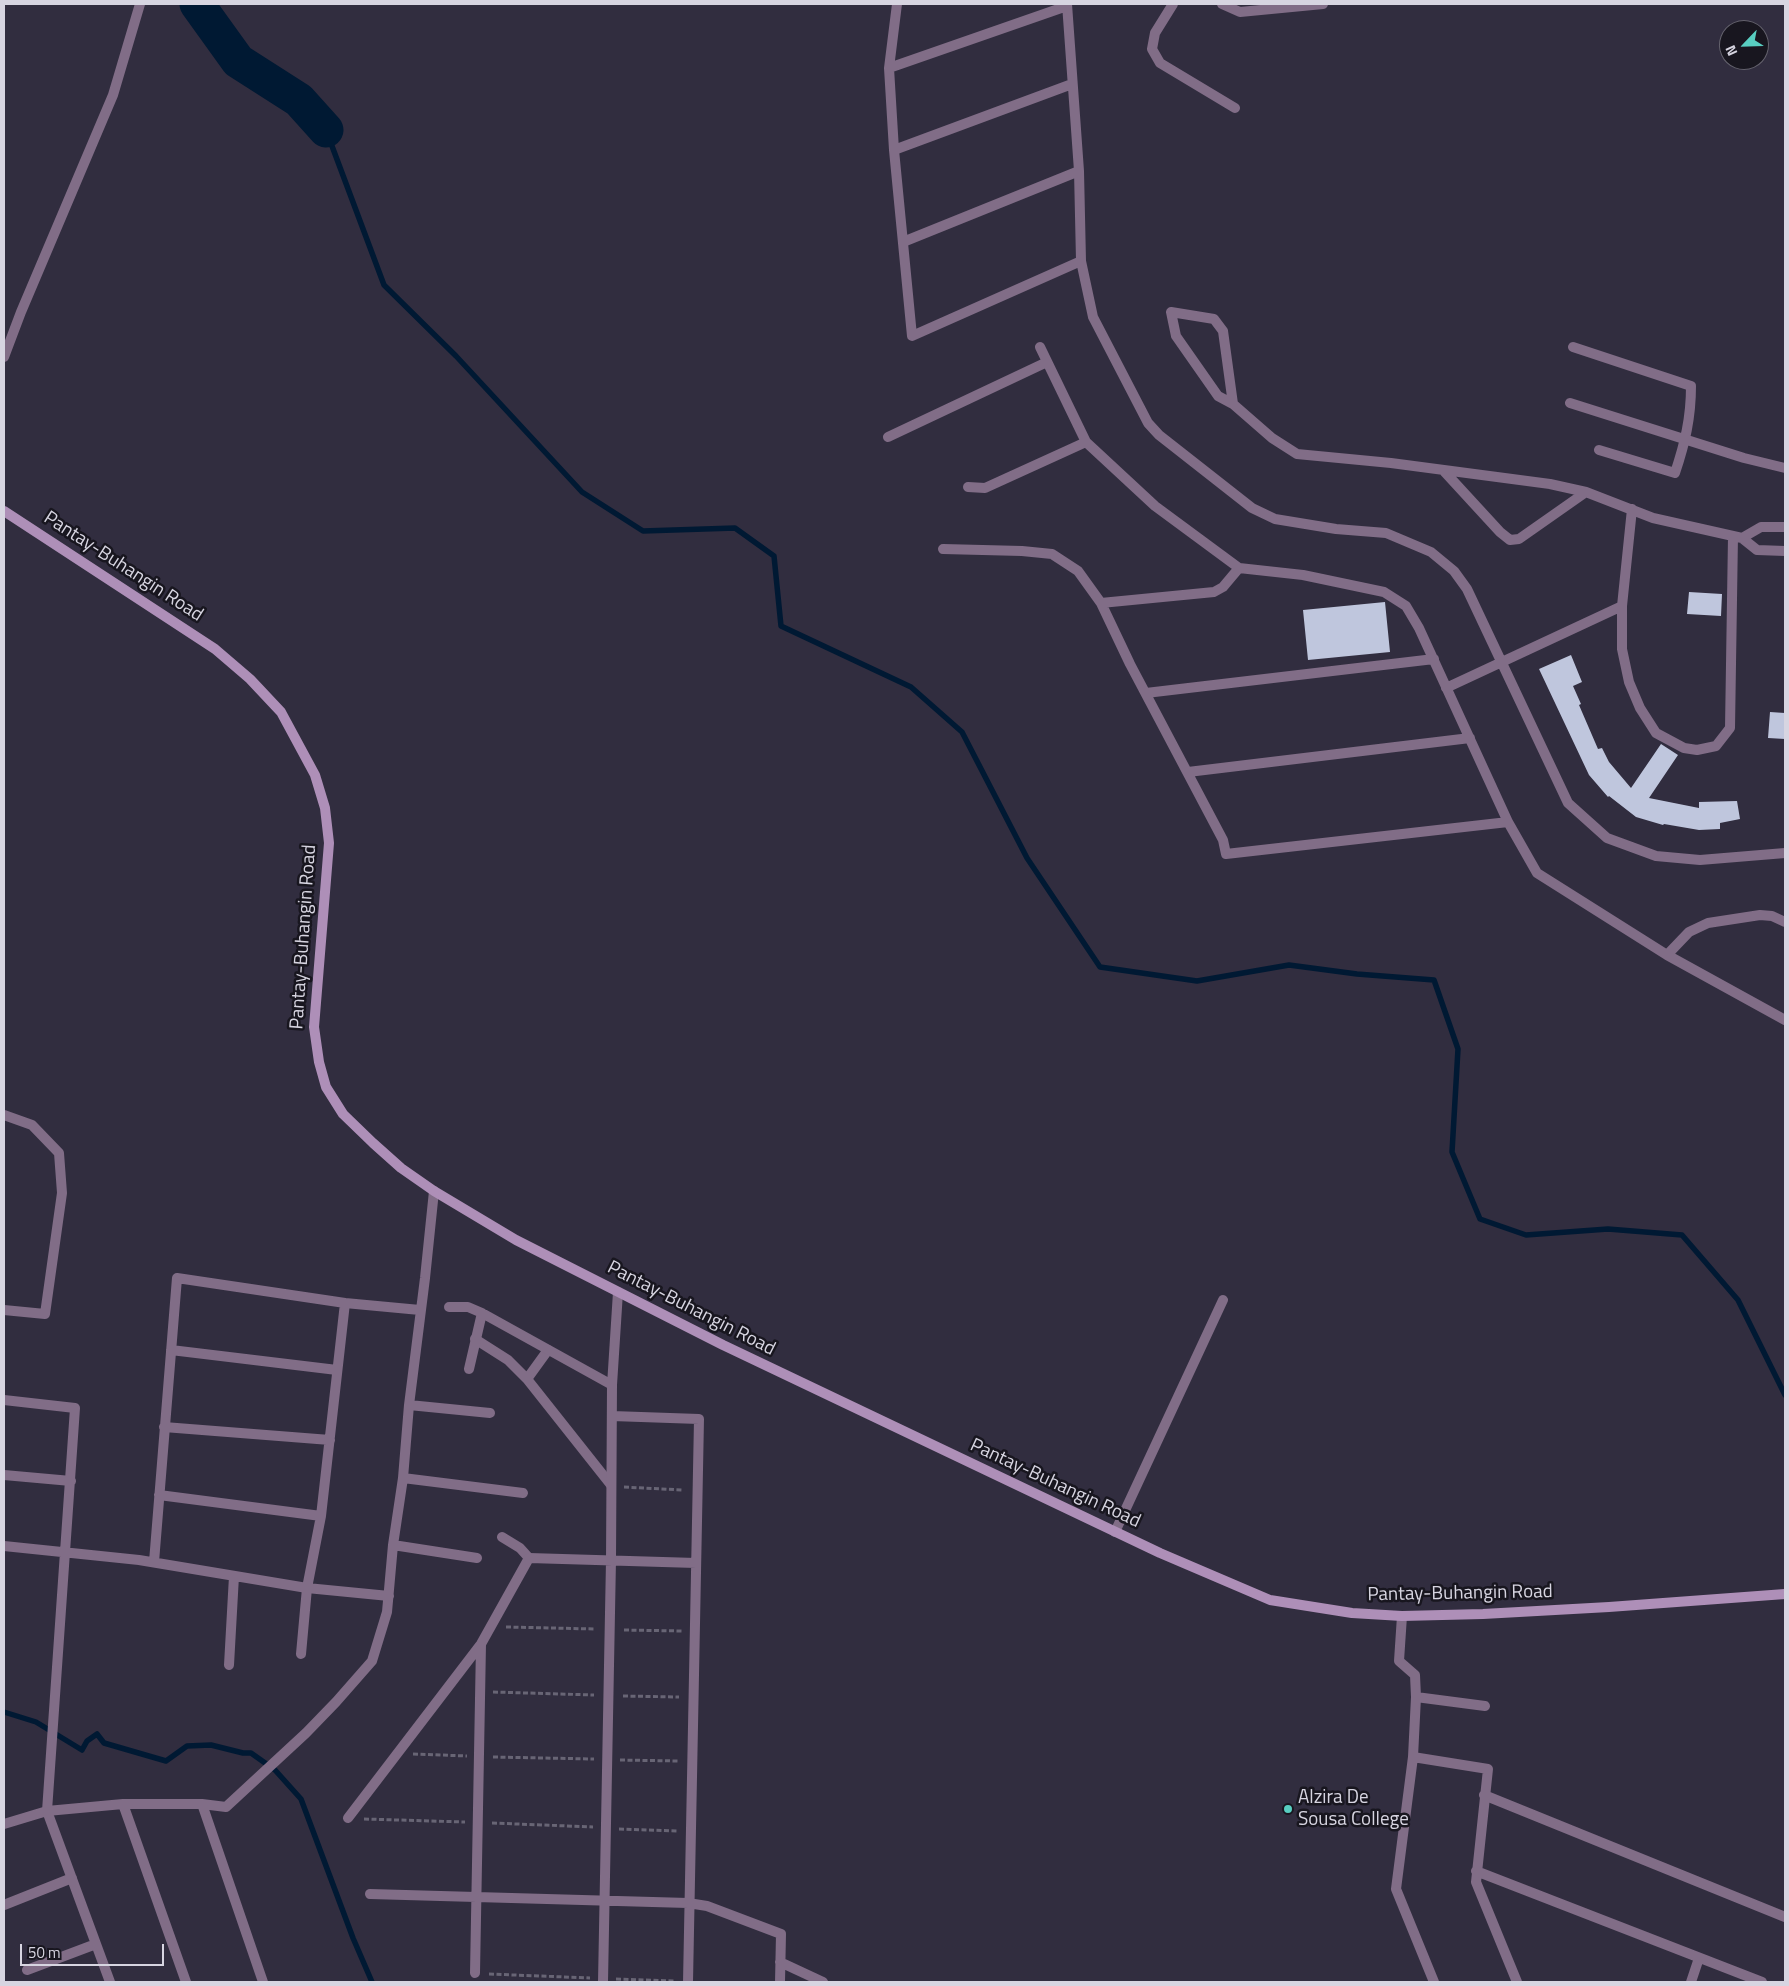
<!DOCTYPE html>
<style>
body{margin:0}
#map{position:relative;width:1789px;height:1986px;overflow:hidden;background:#312d3f;font-family:"Titillium Web",sans-serif}
canvas{display:block}
.frame{position:absolute;inset:0;border:5px solid #d7d5e1;pointer-events:none}
.north{position:absolute;left:1719px;top:20px;width:50px;height:50px;box-sizing:border-box;background:#18161f;border:1px solid #64626d;border-radius:50%;rotate:246deg;font-size:14px;font-weight:700;line-height:20px;text-align:center;color:#d7d5e1}
.north::after{content:'';display:block;margin:auto;width:18px;height:22px;background:#58cec1;clip-path:polygon(50% 0,100% 100%,50% 72%,0 100%)}
.scale{position:absolute;left:20px;top:1944px;width:144px;height:22px;box-sizing:border-box;border:2px solid #d7d5e1;border-top:0;padding-left:6px;font-size:15px;line-height:18px;white-space:nowrap;color:#d7d5e1;-webkit-text-stroke:4px #18161f;paint-order:stroke}
</style>
<div id="map">
<canvas width="1789" height="1986"></canvas>
<div class="frame"></div>
<div class="north">N</div>
<div class="scale">50 m</div>
</div>
<script>
const ctx = document.querySelector('canvas').getContext('2d');
ctx.lineJoin = 'round';
function trace(path, color, width, dash) { ctx.strokeStyle = color; ctx.lineWidth = width; ctx.lineCap = dash ? 'butt' : 'round'; ctx.setLineDash(dash || []); ctx.stroke(path); }
function paint(path, color) { ctx.fillStyle = color; ctx.fill(path, 'evenodd'); }
function drawText(font, color, halo, rows, align = 'center') {
  ctx.font = font + ' "Titillium Web",sans-serif'; ctx.lineWidth = 5; ctx.setLineDash([]); ctx.textBaseline = 'middle'; ctx.strokeStyle = halo; ctx.fillStyle = color; for (const [text, x, y, turn = 0] of rows) {
    ctx.save(); ctx.translate(x, y); ctx.rotate((+turn || 0) * Math.PI / 180); ctx.textAlign = isNaN(turn) ? turn : align; if (halo) ctx.strokeText(text, 0, 0); ctx.fillText(text, 0, 0); ctx.restore();
  }
}
trace(new Path2D(`
 M326,130L384,285L456,356L582,492L643,531L735,528L774,556L781,626L911,687L962,732L1027,858L1100,967L1197,981L1289,965L1357,974L1434,980L1458,1049L1452,1152L1480,1219L1526,1235L1608,1229L1682,1235L1738,1300L1785,1395
 M4,1712L36,1722L82,1750L87,1741L97,1734L104,1743L166,1761L187,1746L211,1745L243,1753H251L275,1770L301,1799L353,1938L372,1982`), '#001933', 5.5);
trace(new Path2D(`
 M197,4L238,61L299,100L326,130`), '#001933', 35);
paint(new Path2D(`
 M1689,592L1722,594L1721,616L1687,614Z
 M1385,602L1390,652L1308,660L1303,610Z
 M1571,655L1582,682L1573,686L1581,704L1579,705L1598,749L1602,748L1609,762L1631,788L1661,744L1678,755L1649,798L1699,808V802L1737,801L1740,819L1720,823V829L1699,830L1664,824L1663,825L1636,817L1609,796L1608,797L1589,775L1539,669Z
 M1770,712L1785,713V739L1768,738Z`), '#bfc6dd');
trace(new Path2D(`
 M624,1487L683,1490
 M506,1627L595,1629
 M624,1630L683,1631
 M493,1692L594,1695
 M623,1696L679,1697
 M413,1754L467,1756
 M493,1757L594,1759
 M620,1760L679,1761
 M364,1819L465,1822
 M492,1823L593,1827
 M619,1829L678,1831
 M489,1974L590,1978
 M616,1979L675,1981`), '#686575', 3, [5, 2.5]);
trace(new Path2D(`
 M1173,4L1155,33L1152,49L1160,63L1235,108
 M1573,347L1691,386C1691,418 1685,443 1675,473L1599,450
 M1570,403L1744,458L1785,468
 M475,1339L508,1360L527,1379L611,1485
 M527,1379L548,1350
 M502,1537L520,1548L529,1558`), '#816d87', 10);
trace(new Path2D(`
 M897,4L889,68L894,150L912,336L1081,261
 M1067,4L1079,171L1081,261L1093,317L1148,423L1159,435L1252,508L1275,519L1336,529L1386,533L1431,552L1454,571L1467,589L1568,803L1607,838L1656,856L1700,860L1785,853
 M1222,4L1240,12L1323,4
 M889,68L1067,6
 M894,150L1072,84
 M903,242L1079,171
 M1040,347L1086,442L1155,506L1239,568L1303,575L1384,592L1406,606L1419,628L1508,822L1537,873L1667,955L1785,1020
 M4,357L21,312L113,95L140,4
 M1233,404L1223,331L1214,319L1171,312L1176,336L1218,396L1233,404L1272,438L1297,454L1391,463L1550,484L1586,492L1653,518L1742,538L1757,550L1785,551
 M888,437L1047,362
 M1443,470L1500,532L1510,540L1519,539L1586,492
 M968,487L985,488L1086,442
 M1632,509L1622,606V649L1629,682L1640,708L1656,733L1684,748L1697,750L1716,746L1730,728L1733,536
 M1742,538L1761,527H1785
 M943,549L1022,551L1052,554L1078,571L1101,603L1130,664L1223,840L1226,854L1508,822
 M1101,603L1214,592L1223,587L1239,568
 M1446,688L1622,606
 M1146,693L1434,659
 M1188,772L1470,738
 M1667,955L1689,932L1708,923L1760,915L1772,916L1785,922
 M4,1115L32,1125L59,1153L62,1193L45,1314L4,1310
 M345,1303L420,1310
 M449,1307H468L482,1313L612,1385
 M171,1350L337,1370
 M469,1369L482,1313
 M4,1400L75,1408L47,1811L110,1982
 M409,1405L425,1278L434,1191
 M490,1413L409,1405L403,1478L523,1493
 M612,1416L699,1419L688,1982
 M164,1427L330,1440
 M4,1475L71,1481
 M159,1495L321,1516
 M1115,1532L1223,1300
 M393,1545L403,1478
 M4,1546L139,1560L307,1588L389,1596
 M154,1562L177,1278L345,1303L321,1516L307,1588L301,1654
 M1402,1616L1399,1661L1415,1675L1416,1697L1413,1757L1396,1889L1434,1982
 M229,1665L234,1576
 M1416,1697L1485,1706
 M1413,1757L1488,1769L1476,1882L1517,1982
 M1484,1795L1785,1917
 M123,1804L186,1982
 M202,1804L263,1982
 M348,1818L481,1644L529,1558L696,1563
 M4,1824L47,1811L123,1804H202L226,1807L306,1733L336,1702L372,1661L387,1612L393,1545L477,1558
 M1476,1871L1762,1982
 M370,1894L688,1903L707,1906L781,1934L780,1982
 M4,1905L72,1878
 M780,1962L823,1982
 M27,1970L96,1944
 M475,1973L481,1644
 M603,1982L611,1560L612,1385L618,1292
 M1691,1982L1699,1958`), '#816d87', 10);
trace(new Path2D(`
 M4,511L215,649L250,679L281,712L315,775L325,808L329,843L314,1027L319,1062L326,1087L343,1114L373,1143L401,1168L434,1191L516,1240L723,1345L1160,1553L1270,1600L1352,1613L1402,1616L1483,1614L1609,1607L1785,1594`), '#ae8fb8', 10);
for (const [x, y, r, color] of [
 [1288,1809,5,"#58cec1"]
]) { const dot = new Path2D(); dot.arc(x, y, r, 0, 2 * Math.PI); ctx.fillStyle = color; ctx.fill(dot); trace(dot, '#18161f', 2); }
drawText('19px', '#d7d5e1', '#18161f', [
 ["Pantay-Buhangin Road",123,567,33],
 ["Pantay-Buhangin Road",304,937,-86],
 ["Pantay-Buhangin Road",691,1309,27],
 ["Pantay-Buhangin Road",1055,1484,25],
 ["Pantay-Buhangin Road",1460,1594,-1]
]);
drawText('19px', '#d7d5e1', '#18161f', [
 ["Alzira De",1298,1798],
 ["Sousa College",1298,1820]
], 'left');
</script>
